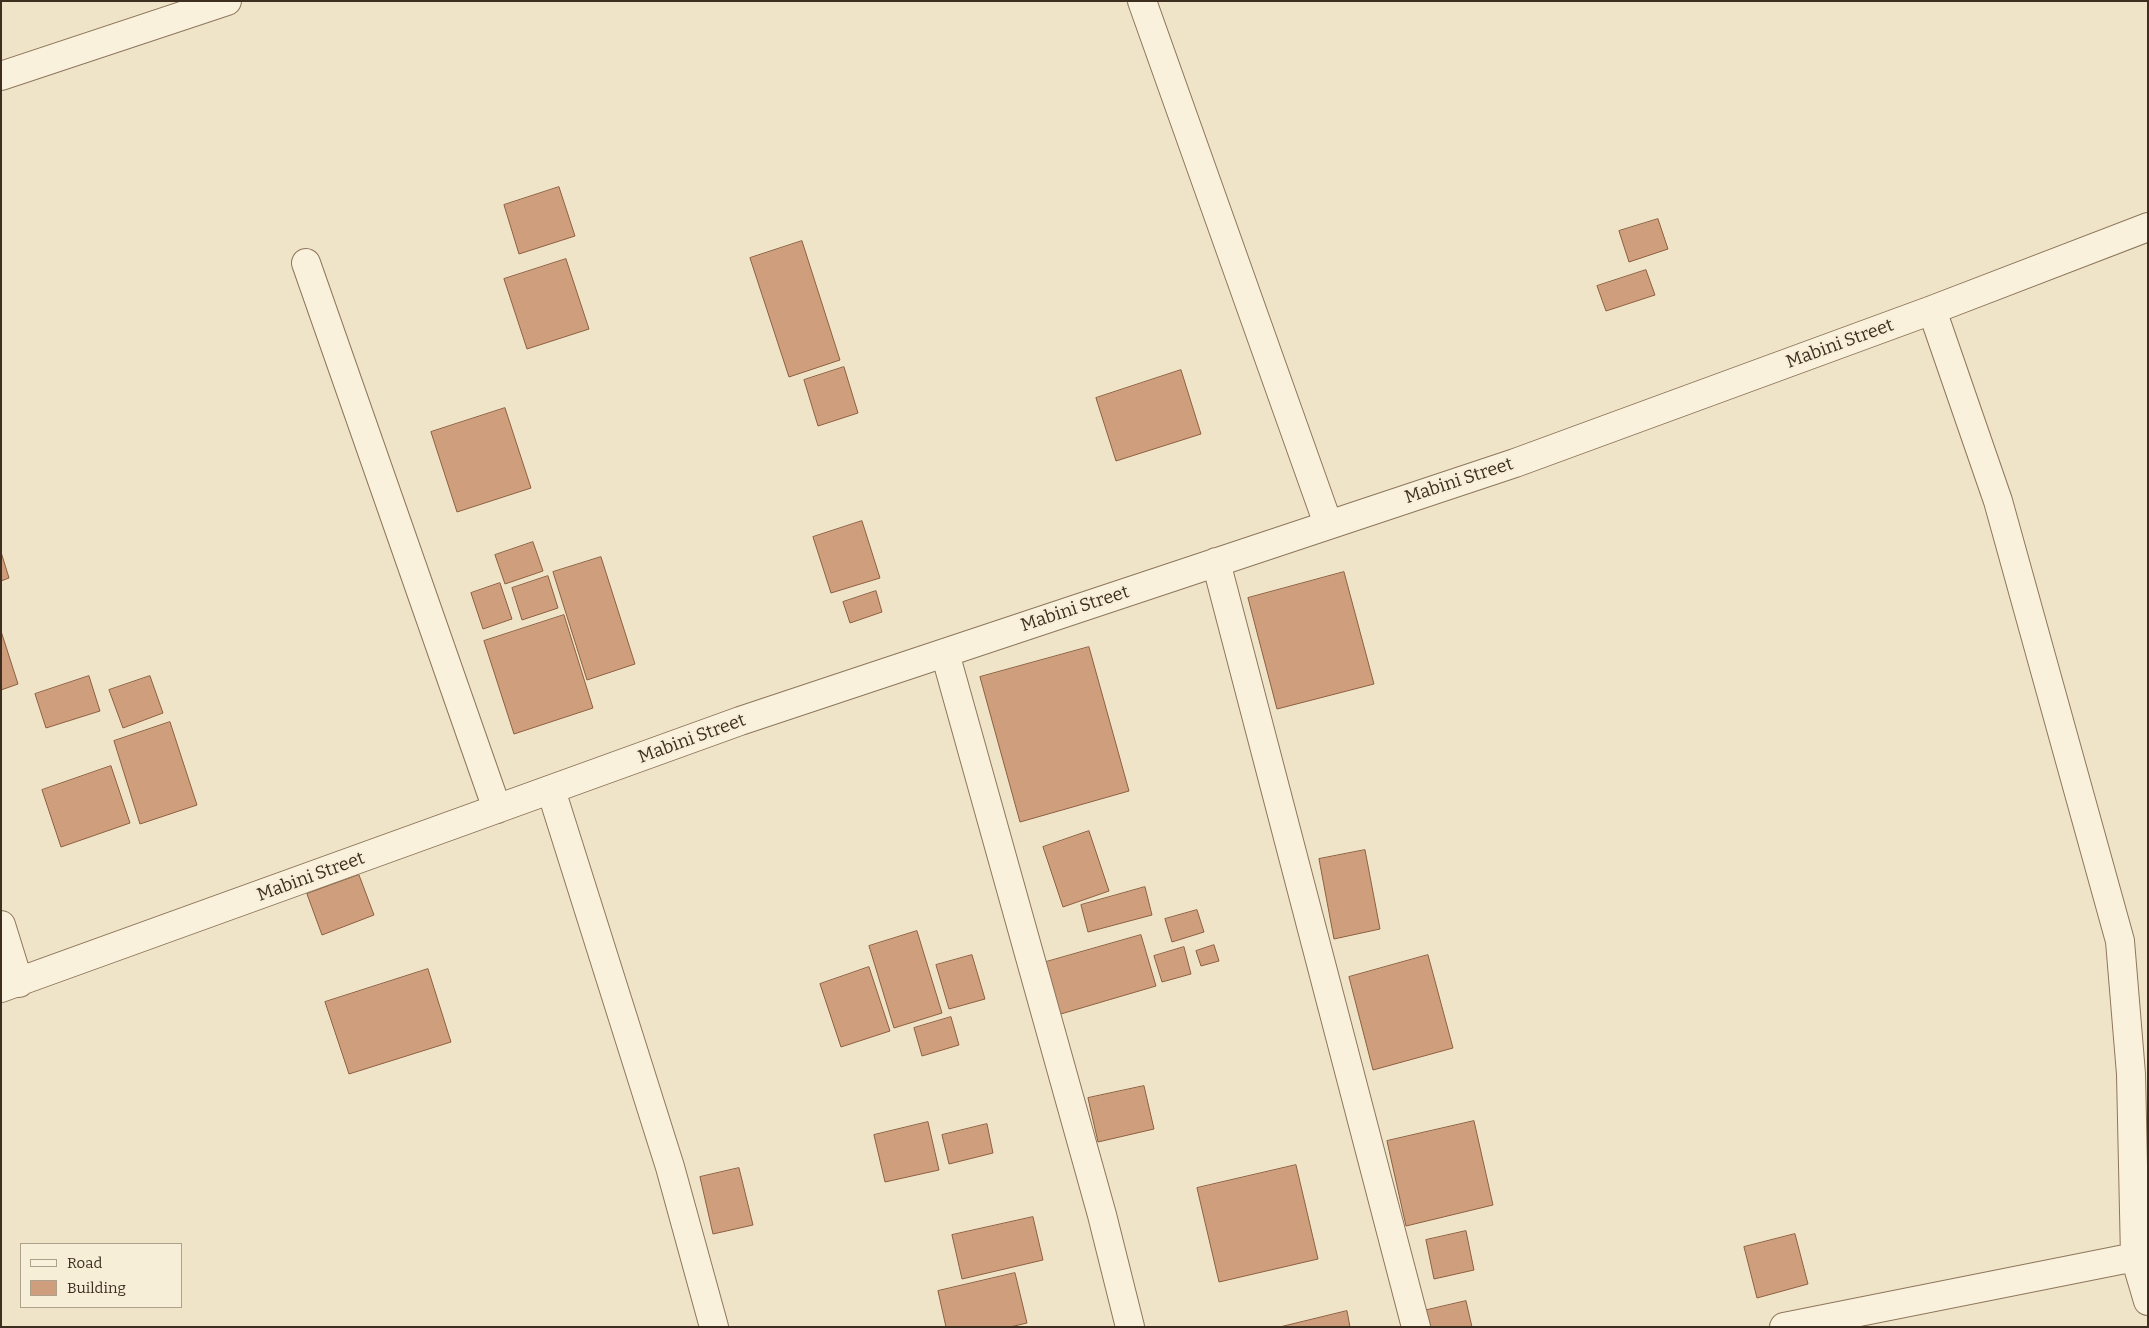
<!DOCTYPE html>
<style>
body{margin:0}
#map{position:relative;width:2149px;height:1328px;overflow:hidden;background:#f0e4c8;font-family:Bitter,serif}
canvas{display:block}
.frame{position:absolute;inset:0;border:2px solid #3d2e20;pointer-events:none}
.legend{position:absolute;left:20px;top:1243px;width:162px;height:65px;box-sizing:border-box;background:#f7eed8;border:1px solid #ada18e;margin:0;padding:6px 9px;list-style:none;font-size:15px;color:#3d2e20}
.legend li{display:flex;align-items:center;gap:10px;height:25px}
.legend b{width:25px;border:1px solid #ada18e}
</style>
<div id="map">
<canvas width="2149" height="1328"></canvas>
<div class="frame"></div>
<ul class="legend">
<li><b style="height:6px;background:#faf1dc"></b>Road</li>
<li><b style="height:14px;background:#cf9f7d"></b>Building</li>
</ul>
</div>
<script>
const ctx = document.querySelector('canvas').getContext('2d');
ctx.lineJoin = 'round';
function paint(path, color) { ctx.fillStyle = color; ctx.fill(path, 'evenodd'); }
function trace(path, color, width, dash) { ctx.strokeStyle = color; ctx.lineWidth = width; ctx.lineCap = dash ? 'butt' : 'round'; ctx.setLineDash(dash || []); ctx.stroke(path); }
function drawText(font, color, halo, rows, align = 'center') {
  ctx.font = font + ' Bitter,serif'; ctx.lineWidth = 4; ctx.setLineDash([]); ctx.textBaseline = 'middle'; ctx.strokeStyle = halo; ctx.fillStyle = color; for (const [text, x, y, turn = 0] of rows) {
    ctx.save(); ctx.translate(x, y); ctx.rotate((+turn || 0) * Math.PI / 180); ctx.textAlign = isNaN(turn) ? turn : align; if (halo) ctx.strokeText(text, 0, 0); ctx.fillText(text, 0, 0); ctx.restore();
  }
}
const building = new Path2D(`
 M559,187L575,236L519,254L504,205Z
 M1658,219L1668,249L1629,262L1619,231Z
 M802,241L840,360L789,377L750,258Z
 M566,259L589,329L527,349L504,279Z
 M1646,270L1655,295L1606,311L1597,286Z
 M844,367L858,413L818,426L804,380Z
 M1181,370L1201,434L1116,461L1096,398Z
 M505,408L531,488L457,512L431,432Z
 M862,521L880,578L831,593L813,537Z
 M533,542L543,571L505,584L495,555Z
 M1,552L9,578L1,581Z
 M601,557L635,664L587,680L553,572Z
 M1344,572L1374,684L1277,709L1248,598Z
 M548,576L558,608L522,620L512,588Z
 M500,583L512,619L483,629L471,593Z
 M876,591L882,612L850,623L843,602Z
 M564,615L593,708L514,734L484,641Z
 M1,631L18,684L1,690Z
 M1089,647L1129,791L1020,822L980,677Z
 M89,676L100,711L46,728L35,694Z
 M150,676L163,713L123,728L109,690Z
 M170,722L197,805L140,824L114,741Z
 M111,766L130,823L61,847L42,790Z
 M1089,831L1109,891L1063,907L1043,847Z
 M1365,850L1380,929L1334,939L1319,859Z
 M359,875L374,915L322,935L307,894Z
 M1145,887L1152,915L1088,932L1081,905Z
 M1197,910L1204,932L1172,942L1165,919Z
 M917,931L942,1013L894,1028L869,946Z
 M1141,935L1156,986L1054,1016L1039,964Z
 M1214,945L1219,961L1201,966L1196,951Z
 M1184,947L1191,974L1162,982L1154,956Z
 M972,955L985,999L949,1009L936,965Z
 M1428,955L1453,1048L1373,1070L1349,977Z
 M869,967L890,1031L841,1047L820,984Z
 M428,969L451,1042L349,1074L325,1002Z
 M951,1017L959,1045L922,1056L914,1028Z
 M1144,1086L1154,1129L1098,1142L1088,1098Z
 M1474,1121L1493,1205L1406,1226L1387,1141Z
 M928,1122L939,1170L885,1182L874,1135Z
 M987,1124L993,1153L949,1164L942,1135Z
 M1296,1165L1318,1259L1219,1282L1197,1188Z
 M739,1168L753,1225L713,1234L700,1177Z
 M1033,1217L1043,1260L962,1279L952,1235Z
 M1466,1231L1474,1270L1434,1279L1426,1240Z
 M1795,1234L1808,1284L1757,1298L1744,1247Z
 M1015,1273L1027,1323L1010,1327H946L938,1291Z
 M1466,1301L1472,1327H1426L1423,1311Z
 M1347,1311L1350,1327H1280Z`);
paint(building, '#cf9f7d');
trace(building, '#8d5f41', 1);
const minor = new Path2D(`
 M1142,1L1328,524
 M1,76L227,1
 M306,263L497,809
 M1932,310L1998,501L2120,941L2131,1074L2135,1257L2148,1301
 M1216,562L1416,1327
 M945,653L1102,1215L1130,1327
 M551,790L670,1167L714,1327
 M1,925L19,983
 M1,988L740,721L1515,463L1932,310L2148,227
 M1784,1327L2135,1257`);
trace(minor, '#8d765c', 30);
trace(minor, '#faf1dc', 28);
drawText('18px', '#3d2e20', '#f7eed8', [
 ["Mabini Street",1840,344,-20],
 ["Mabini Street",1459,481,-18],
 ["Mabini Street",1075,609,-18],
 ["Mabini Street",692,739,-20],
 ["Mabini Street",311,877,-20]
]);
</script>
